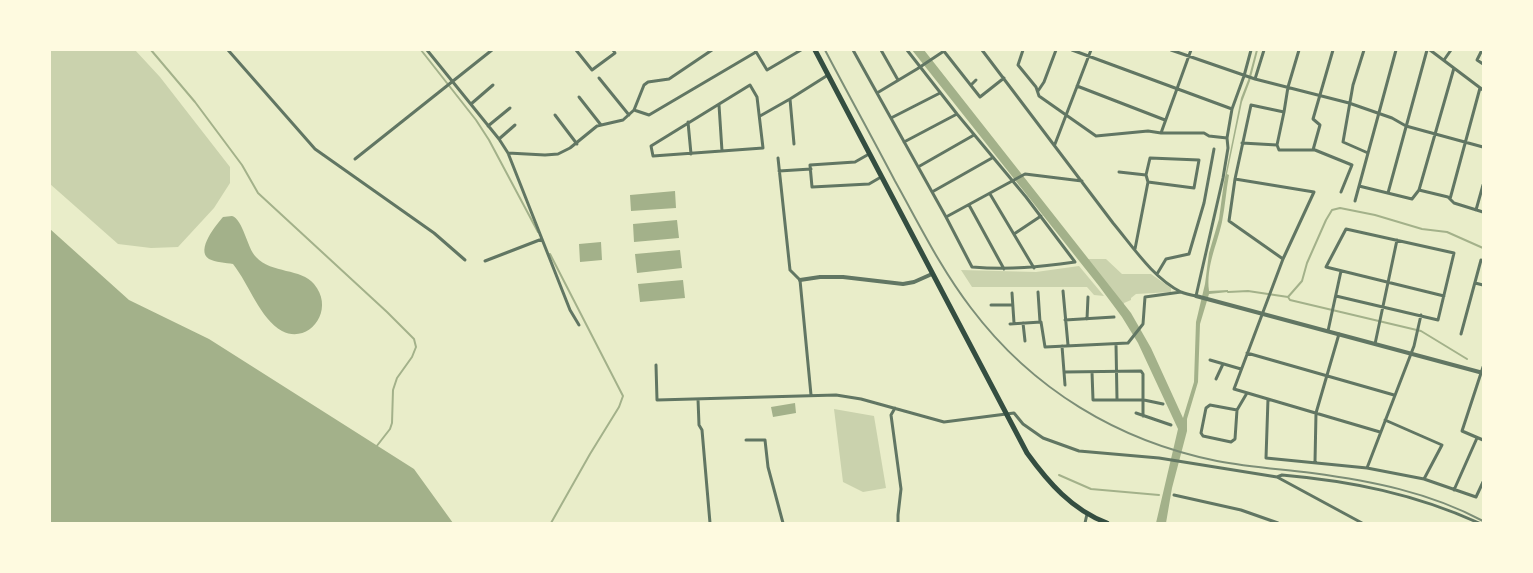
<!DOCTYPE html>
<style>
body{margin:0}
#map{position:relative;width:1533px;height:573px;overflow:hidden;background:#e9edc9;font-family:"Roboto Condensed",sans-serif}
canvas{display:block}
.frame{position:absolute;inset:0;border:51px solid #fefae0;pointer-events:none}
</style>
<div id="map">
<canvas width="1533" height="573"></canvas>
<div class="frame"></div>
</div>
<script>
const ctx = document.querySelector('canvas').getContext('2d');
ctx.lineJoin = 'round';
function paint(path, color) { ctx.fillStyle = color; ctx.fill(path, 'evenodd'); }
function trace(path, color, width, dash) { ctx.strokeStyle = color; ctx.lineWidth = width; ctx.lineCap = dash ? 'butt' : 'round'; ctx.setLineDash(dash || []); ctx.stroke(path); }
paint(new Path2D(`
 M50,50H135L160,77L230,167V183L214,208L178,247L151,248L118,244L50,184Z
 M1087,259H1106L1122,274H1151L1171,288V292L1136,294L1131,298V300L1124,303V306Z
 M1079,266L1104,296L1094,295L1087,287H972L961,270L1036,272Z
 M834,409L874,416L886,488L863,492L843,482Z`), '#cad2ad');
paint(new Path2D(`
 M912,50H924L1131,313L1151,348L1183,418L1194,382L1196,322L1205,284L1209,253L1219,219L1224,182L1241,98L1248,80L1256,50H1258L1250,81L1242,102L1227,174L1229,175C1226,191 1225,207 1222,222C1217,245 1206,266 1209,291L1228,290V292L1209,294L1200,324L1198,382L1187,419V431L1172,488L1166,523H1156L1178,429L1138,343L1122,317L1099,286Z
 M675,191L676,208L631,211L630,195Z
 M232,216C243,219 247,248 256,257C272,274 301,268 314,284C336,310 309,345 282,331C260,319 249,284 233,264C226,263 215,262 209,259C195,250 217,224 223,217Z
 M677,220L679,238L634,242L633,224Z
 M50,229L129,300L209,339L414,469L453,523H50Z
 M601,242L602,260L580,262L579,244Z
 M680,250L682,268L637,273L635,254Z
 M683,280L685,298L640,302L638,284Z
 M795,403L796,413L773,417L771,407Z`), '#a3b18a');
trace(new Path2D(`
 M151,50L195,102L242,165L258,193L387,312L414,339L416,347L412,357L397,378L393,390L392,423L390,429L376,447
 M421,50L476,120L489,140L538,232
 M550,254L623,396L619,407L590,454L551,523
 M1228,292L1248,291L1288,297L1302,281L1307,263L1326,220L1332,210L1340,208L1375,215L1422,229L1447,232L1483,248
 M1288,297L1290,300L1421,331L1467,359
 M1059,475L1091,489L1159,495`), '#a3b18a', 2);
trace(new Path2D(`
 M228,50L315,149L434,233L465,260
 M427,50L499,139L508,153L570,310L579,325
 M576,50L592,70L615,53L613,50
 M755,50L767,70L801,50
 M853,50L946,217L1025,174L1082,181
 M881,50L898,80
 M907,50L957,114L1026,197L1075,262C1039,267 1010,270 972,267L946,217
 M943,50L980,97L1004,78
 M982,50L1113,223C1133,247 1153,278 1181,292C1186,294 1191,295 1196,296L1223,178L1228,148L1227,138L1232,109
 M1023,50L1018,65L1036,87L1039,96L1096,136L1148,131L1161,133L1191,50
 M1072,50L1232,109L1244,76L1251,50
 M1171,50L1255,79L1349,103L1392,118L1406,126L1483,147
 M1299,50L1288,87L1284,112L1251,105L1235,179L1314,192L1283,259L1234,389L1380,432
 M1364,50L1353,85L1343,142L1368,153
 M1430,50L1483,90
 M1482,50L1477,60L1483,64
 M1444,60L1451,50
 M599,78L629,115
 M1255,79L1264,50
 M750,85L757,97L763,148L653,156L651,146Z
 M971,85L976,80
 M1077,86L1165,120
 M1038,91L1044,82L1056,50
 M877,93L917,69L944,51
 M579,97L601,125
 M790,99L794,144
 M471,104L493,85
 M719,105L722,151
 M634,110L649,115L756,52
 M1284,112L1277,145L1279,150H1315L1352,165L1341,192
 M555,115L577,144
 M760,116L790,99L828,75
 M891,118L940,93
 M688,122L691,154
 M488,126L510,108
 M1161,133H1204L1209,136L1227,138
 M499,139L515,125
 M904,142L957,114
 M1242,143L1277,145
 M1055,144L1091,50
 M1313,150L1320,125L1313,119L1333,50
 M508,153L545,155L558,154L570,148L597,126L623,120L634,110L644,85L648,82L669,79L712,50
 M869,154L855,162L810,165L812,187L869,184L881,177
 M778,158L790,270L800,280L811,395
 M355,159L492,50
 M918,167L974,135
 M779,171L811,169
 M1119,172L1146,175
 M1235,179L1229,221L1283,259
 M1359,186L1412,199L1419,190L1448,197L1454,203L1483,212
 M1419,190L1454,68
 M932,192L992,158
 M1388,193L1427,50
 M990,194L1034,268
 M1450,199L1480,88
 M1355,201L1396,50
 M969,205L1004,269
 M1476,210L1483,185
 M1014,234L1041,216
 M1135,249L1148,182L1146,175L1150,158L1199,160L1194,188L1148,182
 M485,261L542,239
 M1157,274L1166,259L1189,254L1204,203L1214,149
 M1475,283L1483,285
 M1063,291L1068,345
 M1038,292L1040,322
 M1012,293L1014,323
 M1336,296L1438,320L1454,253L1346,229L1326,267L1444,296
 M991,305H1013
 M1087,319L1088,297
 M1065,320L1114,317
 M1023,323L1025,341
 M1010,324L1041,322L1045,347L1128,343L1143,324L1145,297L1181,292
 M1328,331L1341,271
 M1461,334L1481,260
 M1116,344L1117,399
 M1375,344L1397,240
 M1062,346L1065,385
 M1247,353L1394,395
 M1210,360L1241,369
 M656,365L657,400L836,395L861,399L944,422L1014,413L1023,424L1043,438L1079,451L1159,458L1277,477L1362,523
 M1483,367L1462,431L1483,440
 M1064,372L1141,371L1143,374V416
 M1092,372L1093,400H1144L1163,404
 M1216,379L1223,364
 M698,399L699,425L702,430L710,523
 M1268,399L1266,458L1367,468L1414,346L1421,315
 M895,408L891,415L901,489L898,515V523
 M1237,410L1210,405L1206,408L1201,433L1203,436L1231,442L1235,439L1237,410L1247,393
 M1136,413L1171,425
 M746,440H765L768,467L783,523
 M1315,462L1316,413L1339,334
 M1367,468L1424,479L1442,445L1385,420
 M1277,477L1282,475C1351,481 1415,494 1479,523
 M1424,479L1476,497L1483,482
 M1454,490L1477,438
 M1174,495L1241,510L1278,523
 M1085,523L1087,514`), '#617663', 3);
trace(new Path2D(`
 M800,280L820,277H843L903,284L914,282L932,274
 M1196,296L1483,373`), '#617663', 4);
trace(new Path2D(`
 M815,50L1027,453C1048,482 1072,510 1107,523`), '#344e41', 5);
trace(new Path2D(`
 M825,50C848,94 872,137 895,181C919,224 941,269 971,308C1032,389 1118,441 1217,461C1248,467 1280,469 1312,473C1371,481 1429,492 1483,521`), '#7c8e77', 2);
</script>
